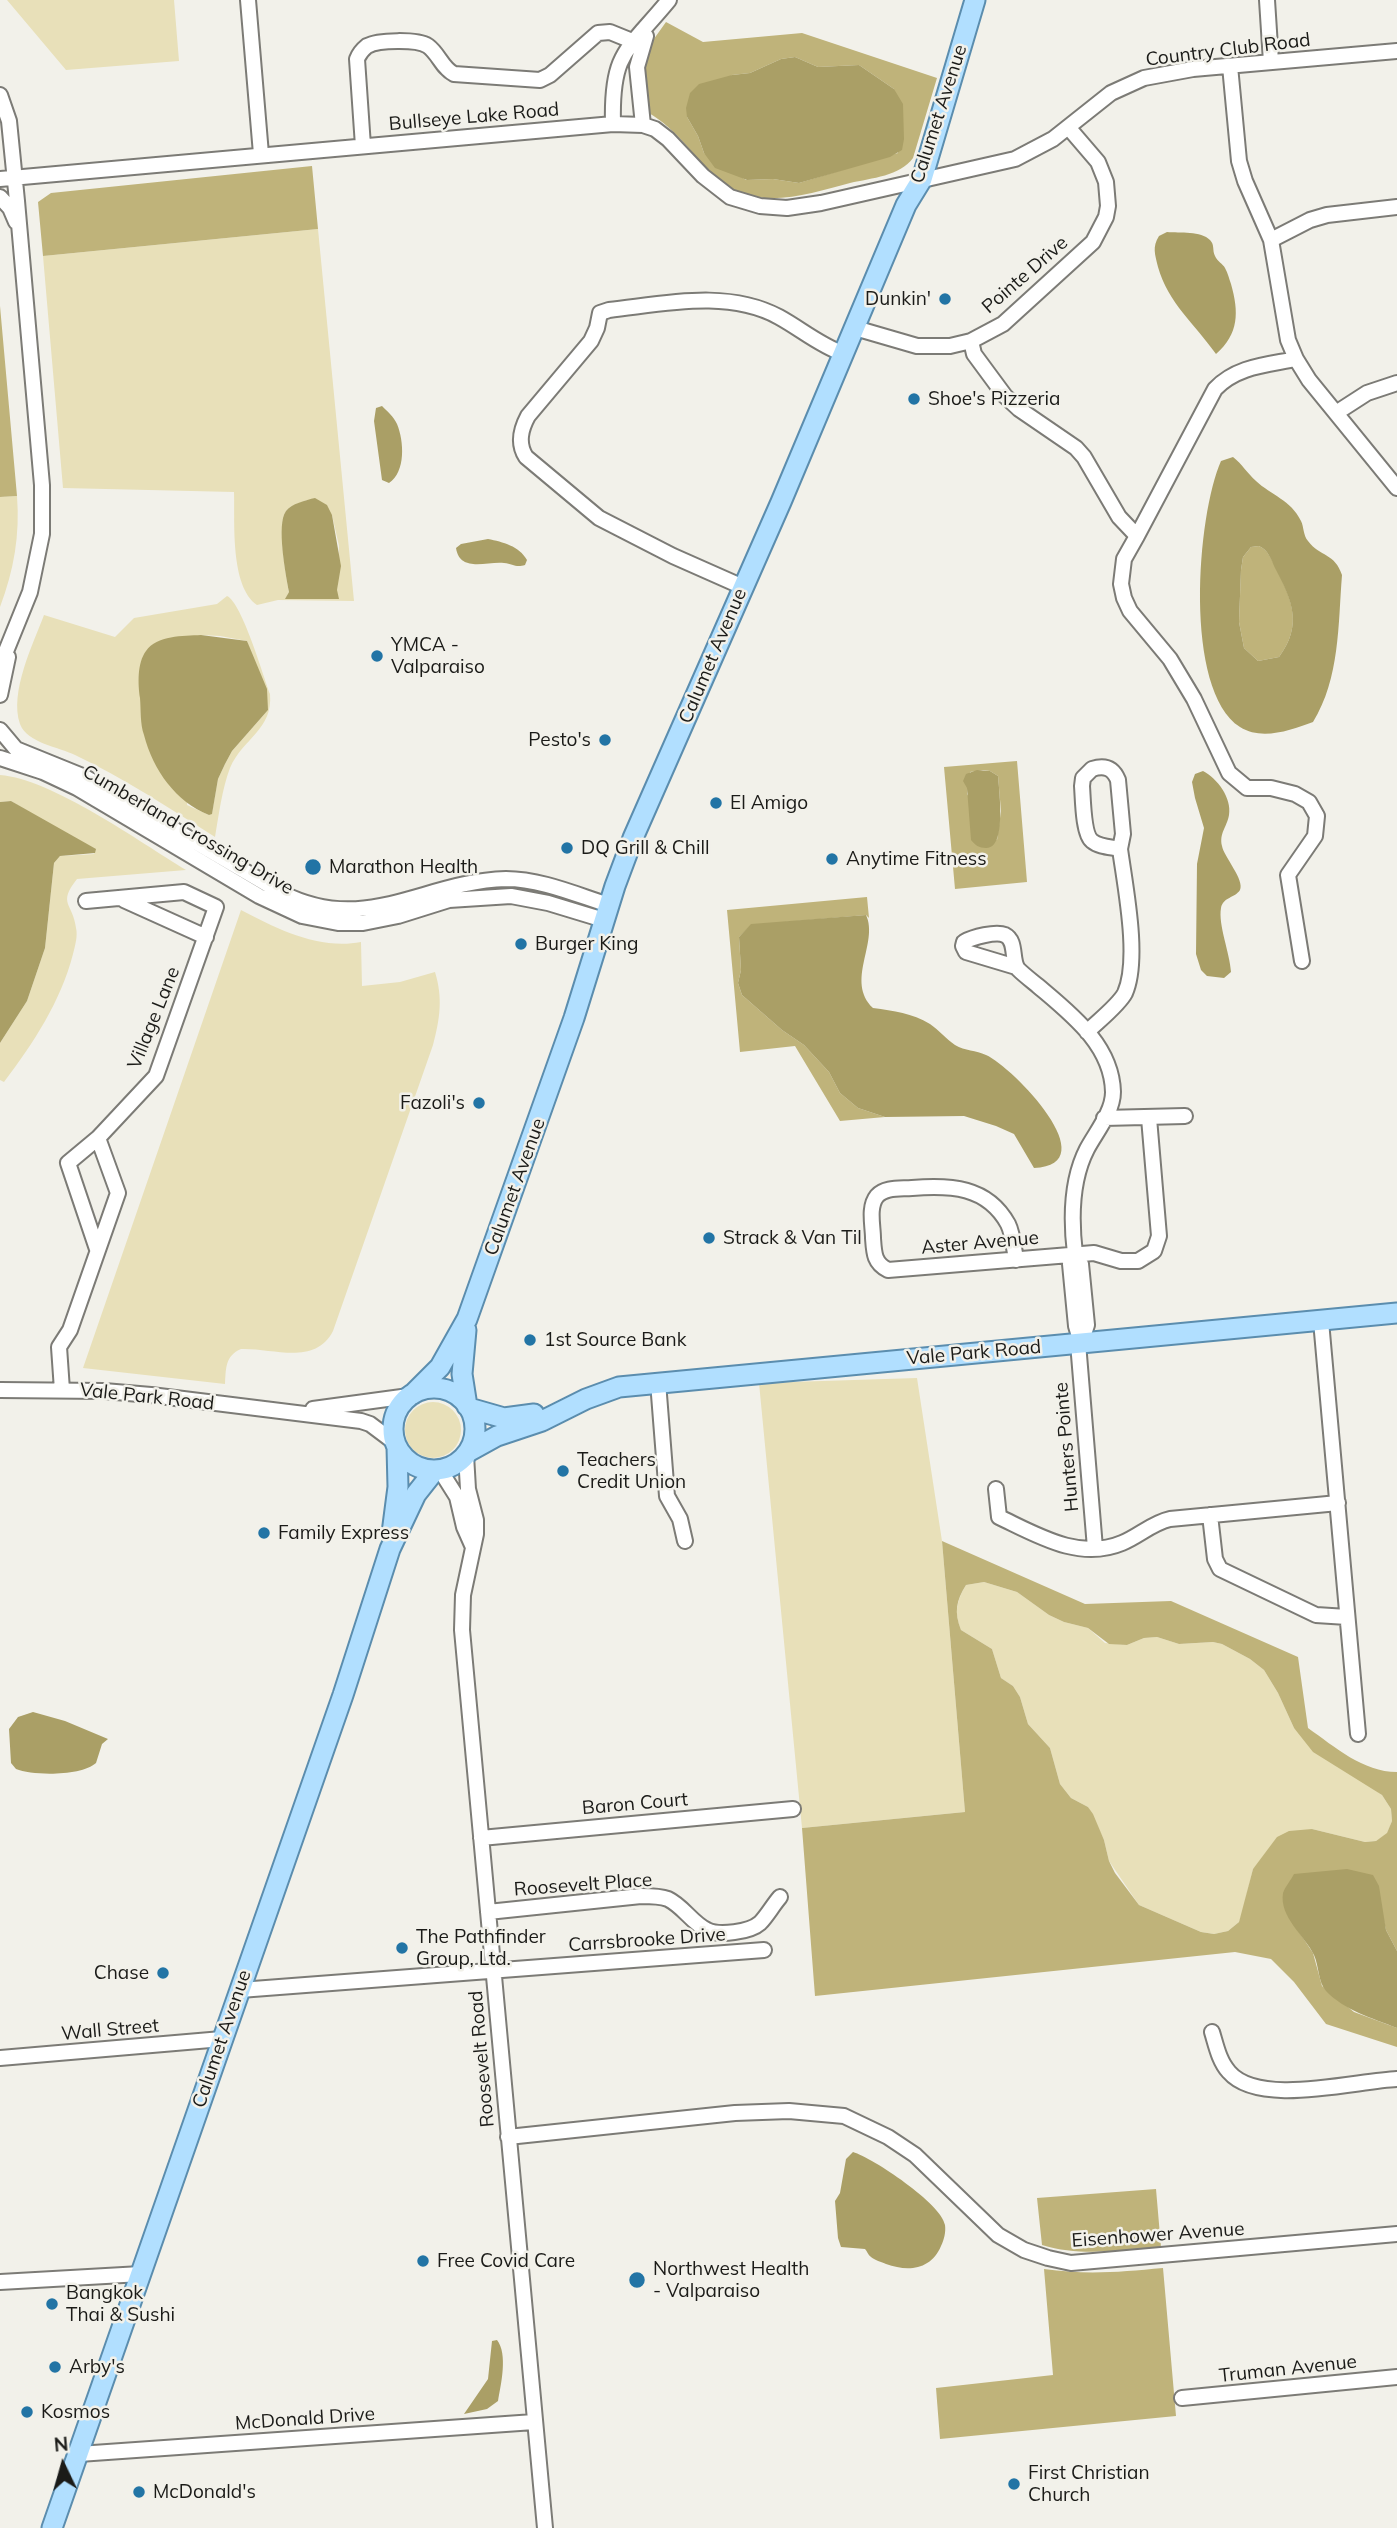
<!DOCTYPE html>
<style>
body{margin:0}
#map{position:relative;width:1397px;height:2528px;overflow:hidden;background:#f2f1ea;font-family:Mulish,sans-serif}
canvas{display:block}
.north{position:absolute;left:28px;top:2430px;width:70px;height:70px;-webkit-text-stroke:5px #f2f1ea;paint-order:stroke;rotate:355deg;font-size:19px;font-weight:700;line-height:28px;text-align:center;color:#1b1b18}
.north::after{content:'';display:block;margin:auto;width:24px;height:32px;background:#1b1b18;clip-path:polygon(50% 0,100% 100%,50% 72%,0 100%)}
</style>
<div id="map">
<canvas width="1397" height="2528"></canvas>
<div class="north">N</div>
</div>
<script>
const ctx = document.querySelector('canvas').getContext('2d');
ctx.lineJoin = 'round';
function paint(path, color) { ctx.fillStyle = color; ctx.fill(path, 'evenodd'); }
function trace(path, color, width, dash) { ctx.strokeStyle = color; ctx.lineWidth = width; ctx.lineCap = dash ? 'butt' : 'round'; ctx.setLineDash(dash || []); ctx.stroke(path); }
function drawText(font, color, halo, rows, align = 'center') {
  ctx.font = font + ' Mulish,sans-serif'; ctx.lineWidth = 5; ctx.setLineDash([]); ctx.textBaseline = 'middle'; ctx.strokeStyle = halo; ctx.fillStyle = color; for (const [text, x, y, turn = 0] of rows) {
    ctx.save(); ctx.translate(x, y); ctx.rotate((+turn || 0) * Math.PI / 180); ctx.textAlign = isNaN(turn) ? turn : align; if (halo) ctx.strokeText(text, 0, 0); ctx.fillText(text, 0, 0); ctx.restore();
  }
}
paint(new Path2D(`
 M7,0H174L179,61L66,70Z
 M318,229L354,601L278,600L257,605C230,586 235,522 234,492L63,488L43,256ZM307,500L332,515L339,546L337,590L286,598L289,592C286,577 276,521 287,510C291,505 301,503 307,500Z
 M17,496C20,535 14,570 0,607V497Z
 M227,596C242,603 263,675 270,694C273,730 243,738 230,768C222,789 219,814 215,837C169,808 124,778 75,755C59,747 27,743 20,724C9,693 33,644 44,615L115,637L134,618L217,604ZM201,635L220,636L247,641L268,710L232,751L225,764L218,779L212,813L209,815L187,805Z
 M0,775C52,779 140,842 186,870L77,879C57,904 73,903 76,928C78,936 75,946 73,954C61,1001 33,1044 4,1082L0,1080V1043L27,1001L45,948L54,863L60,856L95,854L11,801L0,802Z
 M241,910C277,929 319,950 361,942L362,986L400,982L435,972C443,998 440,1019 433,1045L333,1331C315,1366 274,1348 241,1349C225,1356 226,1368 225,1384L83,1368Z
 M917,1378L942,1541L965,1812L802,1828L759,1383Z
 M405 1430a28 28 0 1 1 56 0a28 28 0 1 1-56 0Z
 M984,1582L1017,1592L1049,1615L1064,1622L1088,1628L1105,1643L1127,1645L1144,1638L1157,1637L1179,1644L1213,1642L1222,1644L1250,1659L1264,1670L1278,1693L1294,1728L1382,1795L1391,1809L1392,1821L1387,1834L1376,1841L1365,1842L1312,1829L1253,1869L1242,1914L1239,1922L1228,1931L1214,1934L1201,1932L1139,1905L1109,1861L1104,1840L1088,1807L1071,1798L1060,1784L1050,1748L1028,1724L1020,1697L1013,1686L1001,1678L992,1649L961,1630C954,1613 956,1602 966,1585Z`), '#e8e0b9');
paint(new Path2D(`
 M666,22L703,42L802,33L937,78L913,158C900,176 872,178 850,183C808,194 754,213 717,178C690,154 680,131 647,112L643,76L646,50ZM795,57L818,67L859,65L894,89L898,153L799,183L773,179L746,180L704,153L698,136L687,117L732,75L750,73L781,59Z
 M312,166L318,229L43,256L38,202L51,193Z
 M0,306L17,496L0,497Z
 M1259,546C1268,550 1271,559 1276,568C1292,600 1303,625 1279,657L1258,661L1244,648L1239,622L1241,570L1243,557L1251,547Z
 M1017,761L1027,882L955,889L944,767ZM983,770L990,771L998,776L1001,811L997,840L967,794L970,772Z
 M867,897L869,918L866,915L751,925L739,937L741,970L738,983L742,995L782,1030L804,1045L829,1072L840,1093L858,1108L885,1117L840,1121L795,1046L740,1052L727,910Z
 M942,1541L1085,1604L1171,1601L1298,1657L1308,1728C1335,1747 1363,1772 1397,1772V1951L1386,1930L1382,1913L1287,1914L1313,1953L1322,1986L1354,2012L1397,2028V2047L1326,2024L1294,1982L1271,1959L1235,1952L815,1996L802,1828L965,1812ZM984,1582L1017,1592L1049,1615L1064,1622L1088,1628L1109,1644L1127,1645L1144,1638L1157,1637L1179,1644L1213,1642L1222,1644L1250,1659L1264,1670L1278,1693L1294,1728L1313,1752L1382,1795L1391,1809L1392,1821L1387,1833L1376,1841L1365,1842L1312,1829L1289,1831L1277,1837L1253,1869L1239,1922L1228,1931L1214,1934L1201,1932L1139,1905L1115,1873L1109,1861L1104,1840L1093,1814L1088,1807L1071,1798L1060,1784L1050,1748L1028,1724L1020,1697L1013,1686L1001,1678L992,1649L961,1630C954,1612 956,1601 966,1585Z
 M1156,2189L1161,2247C1121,2250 1081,2257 1042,2245L1037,2198Z
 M1163,2268L1176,2416L940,2439L936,2388L1053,2375L1044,2269C1086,2275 1121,2272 1163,2268Z`), '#bfb37a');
paint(new Path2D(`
 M795,57L818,67L859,65L894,89L903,104L904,139L902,150L890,157L799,183L773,179L747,180L715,168L704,153L698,136L687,117L686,108L690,93L699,84L732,75L750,73L781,59Z
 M1167,232C1180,233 1201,231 1210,240C1215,245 1212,250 1215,256C1217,261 1223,264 1225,268C1228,273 1229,279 1231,284C1239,312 1239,334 1216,354C1195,324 1168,303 1158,267C1155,254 1152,247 1159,236Z
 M382,406C387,411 394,417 397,424C404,441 406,472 389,483L382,480L374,421L376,408Z
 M1233,457C1242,464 1247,473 1256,481C1271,495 1291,500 1301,521C1304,527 1303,535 1308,541C1320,557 1335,553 1342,575C1338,625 1340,678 1313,722C1291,730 1262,741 1240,727C1183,690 1197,515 1221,461ZM1259,546C1268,550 1271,559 1275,568C1292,600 1303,625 1279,657L1258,661L1244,648L1239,622L1241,570L1243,557L1251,547Z
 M315,498L327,505L332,515L341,566L337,590L339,599H285L289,592C286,576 276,524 286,511C291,504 306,500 315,498Z
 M488,539C503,542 519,546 527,560L525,565C516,568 513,564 504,563C487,561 460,573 456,548L461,544Z
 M201,635L247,641L267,689L268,710L232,751L225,764L218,779L212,814L209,815C176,802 153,770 144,735C140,724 141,710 140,698C138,684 137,663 146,651C157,635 183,636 201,635Z
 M977,770L990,771L998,776C999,790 1007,849 986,848C979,848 975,845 971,840L967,788L963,781L966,774Z
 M1203,771C1217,778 1232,798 1229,815C1227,827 1219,833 1222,846C1224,857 1245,880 1240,890C1235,898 1223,897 1221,908C1218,925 1230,953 1231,972L1224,978L1207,976L1201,970L1196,954L1197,864L1204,828L1195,798L1192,782L1195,774Z
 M11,801L96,849L95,853L60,856L54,863L45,948L27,1001L0,1043V802Z
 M866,915C879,943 845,981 873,1008C894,1011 912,1013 930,1024C939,1030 946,1039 955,1045C965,1051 976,1050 986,1055C1013,1067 1108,1165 1034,1168L1014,1134L996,1126L964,1116L885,1117L858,1108L840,1093L829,1072L804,1045L782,1030L742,995L738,983L741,970L739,937L751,924Z
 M33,1712L65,1721L108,1739L102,1744L96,1763C82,1776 33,1776 16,1769L11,1763L9,1729L18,1717Z
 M1347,1869L1373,1875L1379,1886L1386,1930L1397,1951V2028C1372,2018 1344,2010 1326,1991C1318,1982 1319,1966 1314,1955C1305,1936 1279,1917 1283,1893C1285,1887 1291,1880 1294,1874Z
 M853,2152C873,2158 942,2204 945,2225C946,2232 944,2240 941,2246C931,2270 908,2272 886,2264C882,2262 874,2260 871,2257C868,2255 867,2251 865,2249L841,2247L838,2238L835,2201L840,2193L846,2159Z
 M497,2340C508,2354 501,2384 498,2401L487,2409L464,2414L488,2379L492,2341Z`), '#aa9f66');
const minor = new Path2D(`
 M248,0L261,154
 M1267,0L1271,62
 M1230,66L1239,161L1245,181L1271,240L1288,340L1296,359L1309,380L1397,488
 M0,95L9,121L17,201L42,485V534L30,592L0,666
 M613,124C611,52 627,51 669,0
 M643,125L637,67L646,36
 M363,146L357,59C359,54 362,50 367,46C378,40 417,39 428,46C439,54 442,68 454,74L540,80L550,75L598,33L610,32L642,45
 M0,179L613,124L643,125L655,129L668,139L703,176L730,197L760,206L787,208L821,203L1015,159L1053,139L1111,93L1144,78L1193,69L1397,51
 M0,197L10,208L16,222
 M1271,240L1310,220L1327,215L1397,207
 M855,328L917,346H950L971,341L1003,324L1093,242L1106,217L1108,206L1106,182L1098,162L1068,127
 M971,341L974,354L1005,396L1019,409L1076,448L1084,457L1119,517L1137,536L1124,559L1121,584L1124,598L1130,611L1170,659L1194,699L1229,773L1247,788H1271L1295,794L1309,802L1317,816L1315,836L1288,875L1302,961
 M1336,413L1367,393L1397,383
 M1137,536L1215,389C1237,366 1267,365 1296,359
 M743,587L673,556L599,518L526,457C517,443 521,429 528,416L591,341L597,328L600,313L609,310C664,304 727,289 779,317C801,329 819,345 844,354
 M0,695L8,657
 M0,730L16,749L85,777L282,893C366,936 424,881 506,879C541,879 577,895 609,905
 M0,758L43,772L77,788L259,896L302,916L338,923H363L398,916L449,900L511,896L548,903L604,920
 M124,900L206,937
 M1016,967L966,952L963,946L964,942C973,937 996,931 1005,935C1017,941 1011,960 1018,969C1024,975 1032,981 1038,986C1071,1014 1112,1045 1113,1092C1113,1112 1096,1132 1087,1149C1071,1180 1071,1221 1075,1254
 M1087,1032C1097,1022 1119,1005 1125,993C1140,959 1125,886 1120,849C1111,847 1099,847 1092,841C1083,834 1083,798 1082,786L1083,778L1092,769C1105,765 1113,768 1118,780L1123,834L1120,849
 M1104,1118L1185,1116
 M97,1249L68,1163L98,1138
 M1075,1254L1081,1264L1087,1325L1081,1343L1076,1326L1070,1264Z
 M1016,1260C1014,1249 1013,1234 1008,1224C987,1186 950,1185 912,1188C900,1189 885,1187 877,1196C868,1207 873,1226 873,1238C874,1253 874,1263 888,1270L1094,1253L1121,1261H1138L1154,1251L1159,1236L1149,1118
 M1321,1321L1358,1734
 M1078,1343L1095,1548
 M658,1382L667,1496L680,1519L685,1541
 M0,1390L104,1391L151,1395L361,1421L370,1424L394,1442
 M62,1390L59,1347L70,1330L118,1193L98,1138L156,1076L216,907L184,892L86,901
 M313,1409L409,1396
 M466,1455L468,1489L476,1520V1534L463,1595L462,1630L545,2528
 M440,1470L457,1497L464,1527L472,1545
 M996,1489L999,1517C1037,1535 1079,1561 1122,1543C1139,1536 1152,1523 1170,1519L1338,1503
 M1210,1515L1215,1559L1220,1569L1316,1615L1347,1617
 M481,1838L793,1809
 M488,1912L641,1896C649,1896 660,1896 668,1899C683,1906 692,1923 707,1930C719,1936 750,1932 760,1923C767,1916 773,1905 780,1897
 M240,1990L764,1950
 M1212,2032C1216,2045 1219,2061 1229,2072C1259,2107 1354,2081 1397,2079
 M0,2058L222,2039
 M508,2137L735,2113L789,2111L844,2116L888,2137L915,2155L998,2235L1024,2250L1048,2258L1071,2263L1397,2234
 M0,2282L141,2274
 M1182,2398L1397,2377
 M79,2454L534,2422`);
const major = new Path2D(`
 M466,1330L462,1374L467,1406
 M393 1429a41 41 0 1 1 82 0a41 41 0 1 1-82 0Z
 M413,1394L440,1367L467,1319L574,1018L615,886L633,838L781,502L906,205L922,179L975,0
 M469,1408L504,1418L534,1414
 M468,1452L497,1436L542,1421L586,1399L619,1387L1397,1313
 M392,1533L398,1487L397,1447
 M52,2528L343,1695L390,1549L416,1494L435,1470`);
trace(minor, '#7c7b76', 18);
trace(major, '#5b8dae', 23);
trace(minor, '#fff', 14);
trace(major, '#b1dfff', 19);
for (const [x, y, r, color] of [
 [945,299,7,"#2274a5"],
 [914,399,7,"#2274a5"],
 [377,656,7,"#2274a5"],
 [605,740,7,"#2274a5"],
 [716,803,7,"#2274a5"],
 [567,848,7,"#2274a5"],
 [832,859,7,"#2274a5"],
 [313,867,9,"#2274a5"],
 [521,944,7,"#2274a5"],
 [479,1103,7,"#2274a5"],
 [709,1238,7,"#2274a5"],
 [530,1340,7,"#2274a5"],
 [563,1471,7,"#2274a5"],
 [264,1533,7,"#2274a5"],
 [402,1948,7,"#2274a5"],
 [163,1973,7,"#2274a5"],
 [423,2261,7,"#2274a5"],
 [637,2280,9,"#2274a5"],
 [52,2304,7,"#2274a5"],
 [55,2367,7,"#2274a5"],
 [27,2412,7,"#2274a5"],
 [1014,2484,7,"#2274a5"],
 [139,2492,7,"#2274a5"]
]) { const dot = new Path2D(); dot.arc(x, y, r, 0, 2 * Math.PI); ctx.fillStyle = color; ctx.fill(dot); trace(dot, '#f2f1ea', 2.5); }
drawText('19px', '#1b1b18', '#f2f1ea', [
 ["Country Club Road",1228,50,-7],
 ["Calumet Avenue",939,114,-72],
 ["Bullseye Lake Road",474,117,-5],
 ["Pointe Drive",1025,275,-41],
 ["Calumet Avenue",713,656,-67],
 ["Cumberland Crossing Drive",188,830,30],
 ["Village Lane",154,1018,-68],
 ["Calumet Avenue",515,1187,-70],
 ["Aster Avenue",980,1243,-5],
 ["Vale Park Road",974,1353,-5],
 ["Vale Park Road",147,1397,6],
 ["Hunters Pointe",1067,1447,-95],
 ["Baron Court",635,1804,-5],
 ["Roosevelt Place",583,1885,-4],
 ["Carrsbrooke Drive",647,1940,-4],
 ["Wall Street",110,2030,-5],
 ["Calumet Avenue",222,2039,-71],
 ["Roosevelt Road",482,2059,-95],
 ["Eisenhower Avenue",1158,2235,-4],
 ["Truman Avenue",1288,2369,-6],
 ["McDonald Drive",305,2419,-4]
]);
drawText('19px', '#1b1b18', '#f2f1ea', [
 ["Dunkin'",931,299,"right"],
 ["Shoe's Pizzeria",928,399],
 ["YMCA -",391,645],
 ["Valparaiso",391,667],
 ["Pesto's",591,740,"right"],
 ["El Amigo",730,803],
 ["DQ Grill & Chill",581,848],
 ["Anytime Fitness",846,859],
 ["Marathon Health",329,867],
 ["Burger King",535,944],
 ["Fazoli's",465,1103,"right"],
 ["Strack & Van Til",723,1238],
 ["1st Source Bank",544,1340],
 ["Teachers",577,1460],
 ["Credit Union",577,1482],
 ["Family Express",278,1533],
 ["The Pathfinder",416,1937],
 ["Group, Ltd.",416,1959],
 ["Chase",149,1973,"right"],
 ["Free Covid Care",437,2261],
 ["Northwest Health",653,2269],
 ["- Valparaiso",653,2291],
 ["Bangkok",66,2293],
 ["Thai & Sushi",66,2315],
 ["Arby's",69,2367],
 ["Kosmos",41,2412],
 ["First Christian",1028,2473],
 ["Church",1028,2495],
 ["McDonald's",153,2492]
], 'left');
</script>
